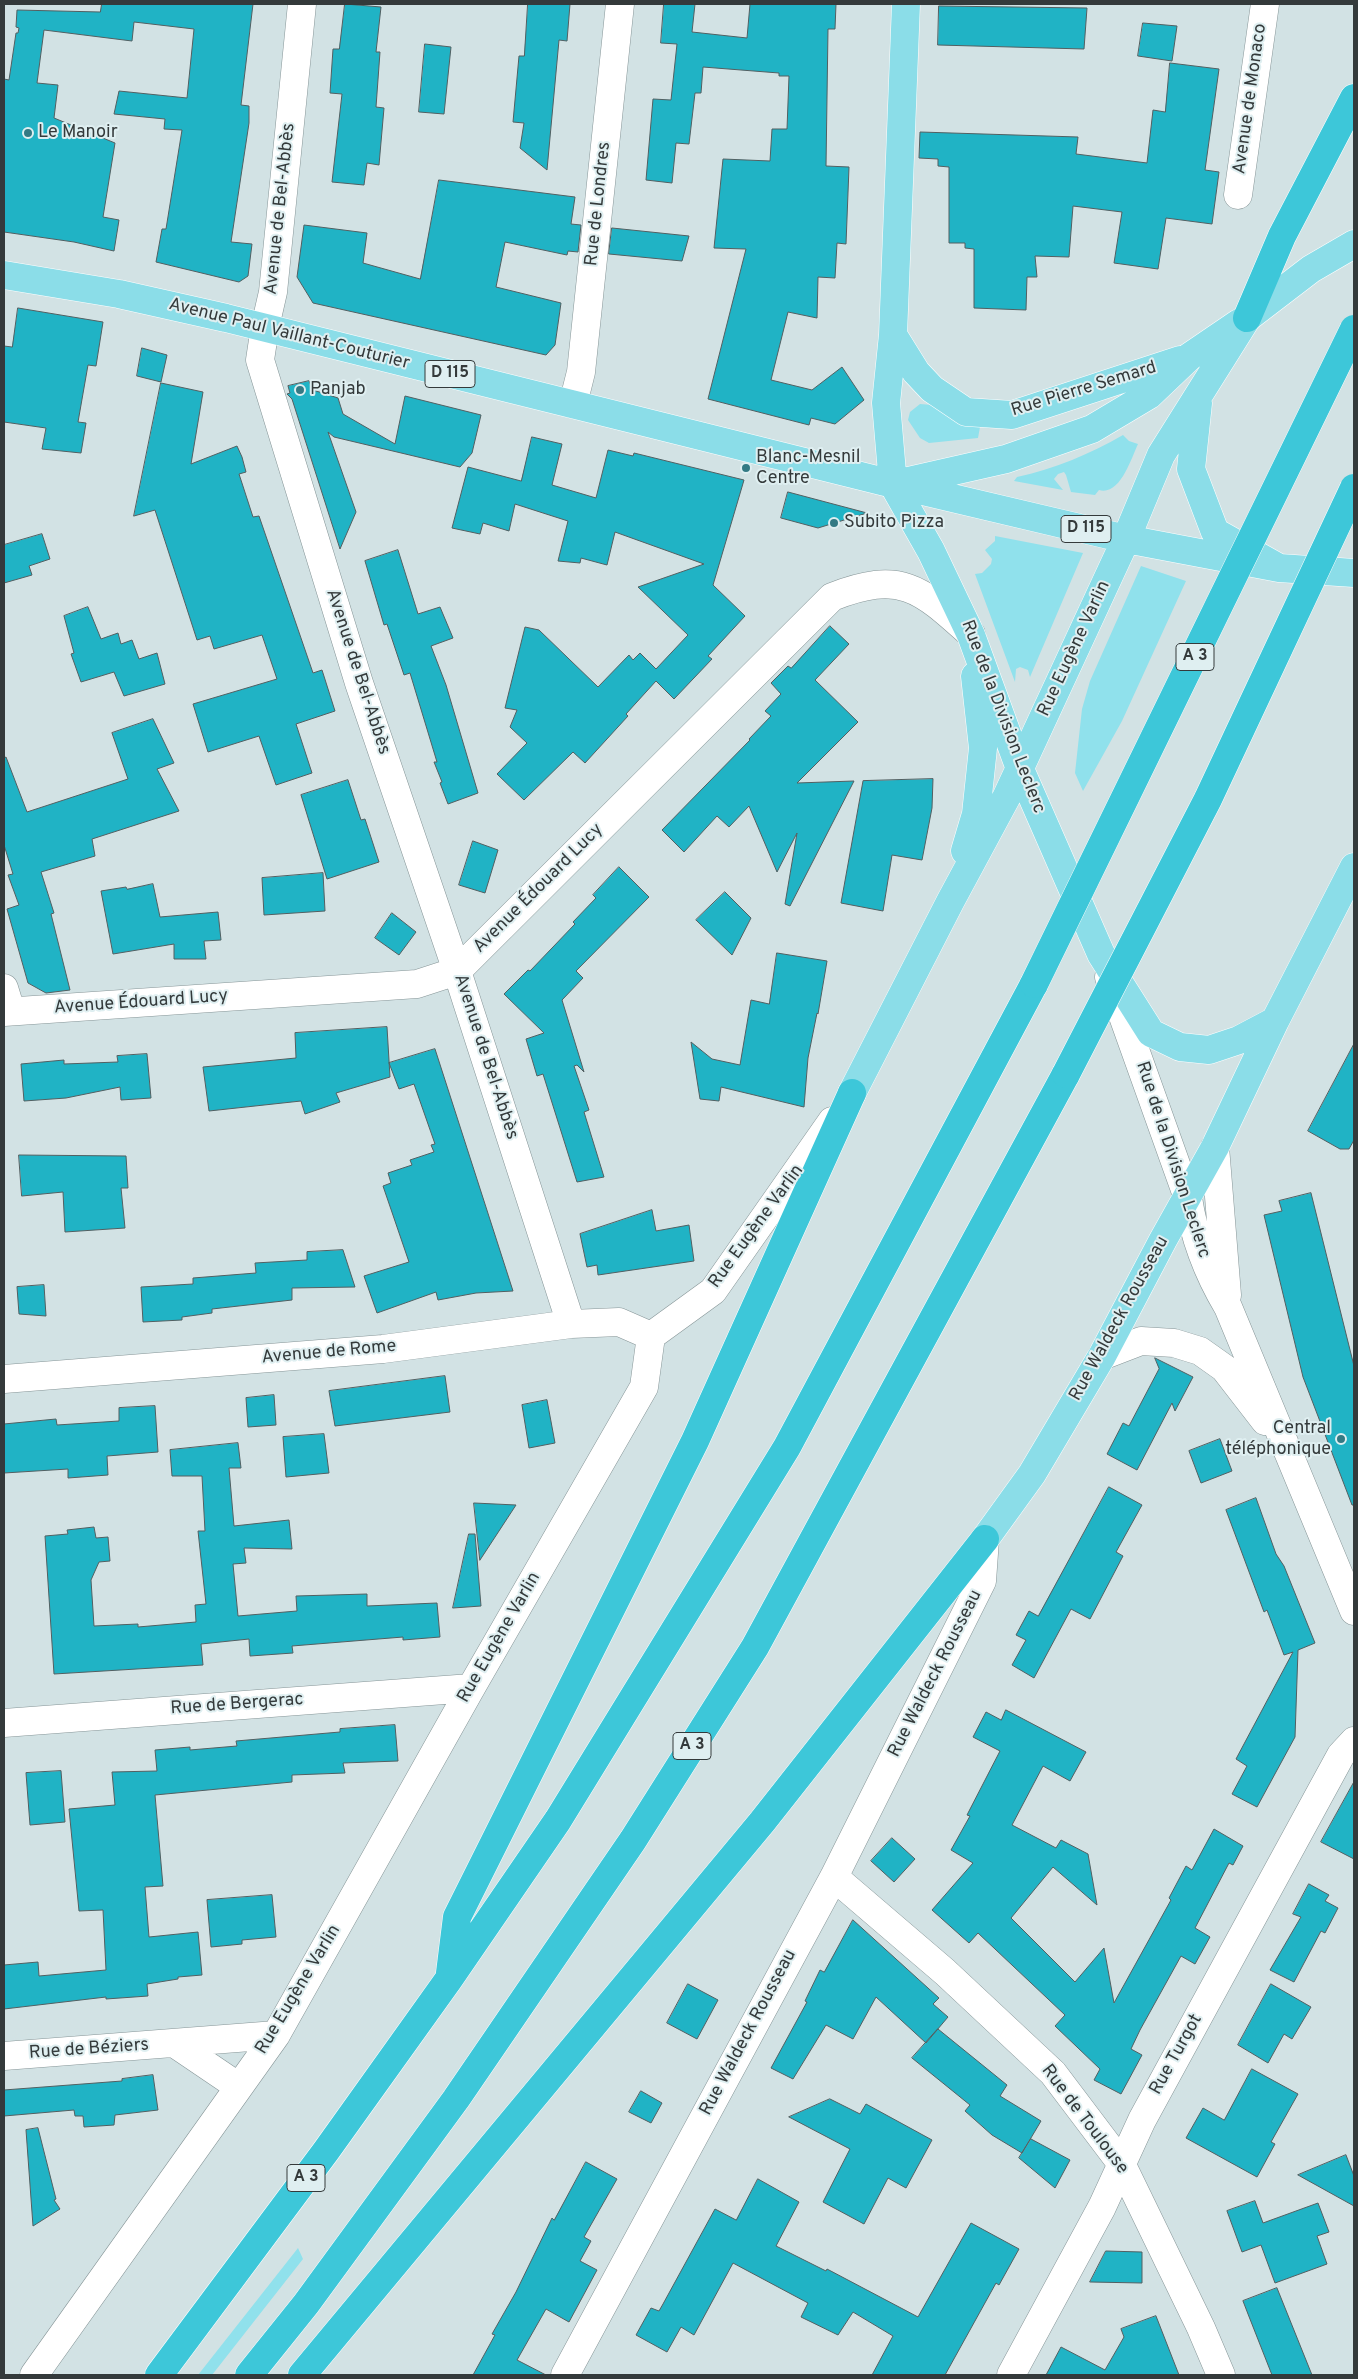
<!DOCTYPE html>
<meta charset="utf-8">
<style>
body{margin:0}
#map{position:relative;width:1358px;height:2379px;overflow:hidden;background:#d2e2e4;font-family:Overpass,sans-serif}
canvas{display:block}
.frame{position:absolute;inset:0;border:5px solid #343a3b;pointer-events:none}
</style>
<div id="map">
<canvas width="1358" height="2379"></canvas>
<div class="frame"></div>
</div>
<script>
const ctx = document.querySelector('canvas').getContext('2d');
ctx.lineJoin = 'round';
function paint(path, color) { ctx.fillStyle = color; ctx.fill(path, 'evenodd'); }
function trace(path, color, width, dash) { ctx.strokeStyle = color; ctx.lineWidth = width; ctx.lineCap = dash ? 'butt' : 'round'; ctx.setLineDash(dash || []); ctx.stroke(path); }
function drawText(font, color, halo, rows, align = 'center') {
  ctx.font = font + ' Overpass,sans-serif'; ctx.lineWidth = 4; ctx.setLineDash([]); ctx.textBaseline = 'middle'; ctx.strokeStyle = halo; ctx.fillStyle = color; for (const [text, x, y, turn = 0] of rows) {
    ctx.save(); ctx.translate(x, y); ctx.rotate((+turn || 0) * Math.PI / 180); ctx.textAlign = isNaN(turn) ? turn : align; if (halo) ctx.strokeText(text, 0, 0); ctx.fillText(text, 0, 0); ctx.restore();
  }
}
paint(new Path2D(`
 M920,404L932,405L963,423L980,427L978,438L929,443L920,438L908,420L910,412Z
 M1123,435L1129,441L1138,444C1131,459 1120,496 1099,490L1095,495L1071,492L1066,475L1064,472L1058,474L1054,479L1063,490L1014,481L1017,477C1054,469 1090,454 1123,435Z
 M995,536L1083,553L1030,677L1028,670L1020,667L1016,669L1015,682L975,574L982,573L991,564L992,559L985,550L995,541Z
 M1141,566L1186,581L1122,721L1083,791L1075,773L1082,709L1090,681Z
 M298,2248L303,2259L212,2375H198Z`), '#90e1ec');
const building = new Path2D(`
 M102,4H253L241,105L249,106V123L231,242L252,244L248,276L239,282L156,262L162,229H166L182,130L164,129L165,119L114,114L119,91L187,98L194,29L134,22L132,41L44,30L37,83L58,85L54,118L115,143L103,217L119,220L114,251L74,242L4,232V79L9,80L16,33H18L19,28L16,27L17,10L100,12Z
 M345,4L381,7L376,52H380L376,107L384,108L379,165L367,163L364,185L332,182L342,94L330,93L333,49H339Z
 M528,4H570L567,41L559,40L547,170L520,148L524,123L513,122L519,56H524Z
 M664,4H695L692,32L747,38L750,4H836L835,29H828L826,166L849,167L846,244L837,243L835,278L818,277L817,318L788,312L771,380L812,390L842,367L864,400L835,424L811,418L809,425L708,399L746,249L714,248L723,159L770,161L772,129H787L789,76H779V73L703,67L701,93H695L689,144L676,143L672,183L646,180L653,99L671,100L677,44L661,43Z
 M939,6L1087,8L1084,49L938,45Z
 M1143,23L1177,26L1172,61L1138,56Z
 M425,44L451,47L444,114L419,112Z
 M1170,63L1219,69L1205,170L1219,172L1212,224L1166,218L1158,269L1114,263L1122,212L1073,206L1069,257L1035,256L1037,277H1027L1026,310L974,308V249L965,248V243H949V167L938,166V159L919,158L920,132L1078,137L1076,154L1147,163L1153,110L1165,112Z
 M439,180L575,197L571,224L581,225L578,252L568,251L567,255L505,242L496,287L561,303L555,345L546,355L313,303L297,277L304,225L367,233L363,263L420,279Z
 M612,228L689,236L682,261L609,254Z
 M18,308L103,322L96,366L88,365L78,422L86,423L81,453L42,449L46,428L4,422V346L12,347Z
 M142,348L167,355L161,382L137,376Z
 M309,381L313,390L338,398L343,414L395,444L405,396L481,415L472,453L460,467L334,437L328,432L356,512L340,549L292,399L287,394L290,393L288,386Z
 M161,383L203,392L191,464L237,446L242,457L246,472L239,474L253,517L259,516L313,673L322,670L335,711L296,724L312,773L276,785L259,736L208,752L193,704L277,679L262,635L214,649L210,636L197,640L155,510L134,516Z
 M532,437L562,444L552,485L596,498L608,450L633,456L634,453L744,480L713,585L745,616L708,656L712,659L674,699L656,681L626,714L628,716L585,763L573,752L524,800L497,774L527,743L510,727L517,710L505,708L525,627L539,630L598,687L629,655L633,660L640,653L656,669L688,635L638,587L704,564L615,532L607,565L581,558L580,563L558,561L568,521L515,504L509,531L483,523L480,534L452,528L468,467L521,481Z
 M788,492L867,513L818,528L781,518Z
 M42,534L50,559L29,566L32,575L4,583V545Z
 M398,550L418,614L440,607L453,638L431,646L446,685L478,793L448,804L440,783L442,782L434,762H437L410,673L404,675L387,624L384,625L365,561Z
 M88,607L101,639L118,633L121,644L132,640L139,659L157,653L165,684L124,696L114,672L81,682L71,654L74,653L64,616Z
 M830,626L849,644L815,680L858,722L797,783L854,781L790,906L785,904L797,833L777,872L749,806L729,827L717,816L684,852L662,830L750,740L749,739L771,716L765,711L781,694L771,683L788,666L791,668Z
 M153,719L174,763L157,769L179,811L92,839L95,856L41,872L54,913L51,914L70,990L46,993L28,983L7,909L19,905L8,875L13,874L4,845V758L6,757L27,812L128,779L112,733Z
 M933,779L932,808L922,860L892,855L883,911L841,903L863,781Z
 M348,780L361,820L365,819L379,862L327,879L301,795Z
 M473,841L498,850L485,893L459,885Z
 M619,867L649,897L576,971L583,978L562,1000L584,1072L577,1065L574,1066L589,1110L584,1112L604,1177L577,1182L543,1074L537,1076L526,1039L544,1033L504,994L528,970L530,971L575,924L573,922L596,898L593,895Z
 M323,873L325,911L264,915L262,878Z
 M153,884L160,917L218,912L221,940L204,941L206,959H174V944L113,954L101,891L126,887L127,889Z
 M725,892L751,918L732,955L696,920Z
 M392,913L416,932L399,955L375,938Z
 M777,953L827,961L818,1014L817,1013L808,1058L804,1107L721,1087L719,1101L700,1099L691,1042L712,1059L740,1065L751,1000L769,1004Z
 M387,1027L390,1077L336,1093L340,1102L305,1114L301,1101L209,1111L203,1067L296,1058L295,1033Z
 M1354,1044V1140L1349,1149H1340L1308,1131Z
 M435,1049L513,1291L476,1293L438,1300L436,1292L377,1313L364,1276L409,1262L383,1186L391,1183L388,1173L412,1165L410,1160L434,1152L431,1145L435,1144L414,1084L399,1089L389,1063Z
 M147,1054L151,1098L121,1100L120,1087L66,1098L24,1101L21,1064L64,1060V1064L118,1062L117,1056Z
 M19,1155L126,1156L128,1188H121L125,1228L65,1232L63,1192L22,1196Z
 M1311,1193L1354,1366V1505H1352L1303,1377L1264,1215L1282,1211L1279,1201Z
 M652,1210L656,1231L689,1225L694,1261L598,1275L597,1265L587,1267L580,1234Z
 M343,1250L355,1287L292,1288V1300L212,1309V1313L182,1317V1320L143,1322L141,1287L193,1284V1278L256,1273L255,1263L307,1260V1252Z
 M44,1285L46,1316L19,1314L17,1287Z
 M1155,1358L1193,1377L1175,1411L1172,1403L1137,1470L1107,1454L1123,1423L1129,1426L1159,1369Z
 M445,1376L450,1412L335,1426L329,1391Z
 M274,1395L276,1425L248,1427L246,1398Z
 M547,1400L555,1443L529,1448L522,1405Z
 M155,1406L158,1452L107,1456L108,1475L68,1478V1469L4,1473V1424L56,1419L57,1425L119,1421V1408Z
 M324,1434L329,1473L286,1477L283,1437Z
 M1220,1439L1232,1471L1201,1483L1189,1451Z
 M238,1443L241,1468H229L234,1526L289,1520L292,1549L244,1548L246,1563L233,1564L238,1616L297,1611L296,1596L367,1594V1606L437,1603L440,1637L403,1640V1637L292,1646L293,1653L250,1656L249,1639L201,1644L203,1665L54,1674L45,1536L68,1534L67,1530L94,1527L96,1538L108,1537L110,1561L99,1562L91,1580L94,1626L138,1624V1627L196,1622L195,1605L206,1604L198,1531H205L202,1476H172L170,1450Z
 M1109,1487L1142,1505L1116,1552L1123,1556L1090,1619L1071,1609L1034,1678L1012,1665L1026,1640L1016,1635L1029,1611L1038,1616Z
 M1256,1498L1276,1554L1284,1566L1315,1643L1298,1650L1295,1737L1257,1807L1232,1794L1247,1766L1236,1759L1293,1652L1284,1655L1267,1610L1264,1612L1226,1510Z
 M474,1503L516,1505L480,1560Z
 M469,1534H475L481,1606L453,1608Z
 M1006,1710L1086,1752L1070,1781L1043,1766L1012,1825L1056,1848L1061,1840L1088,1854L1097,1905L1053,1867L1011,1918L1075,1982L1104,1948L1114,2003L1171,1900L1169,1898L1186,1866L1192,1870L1214,1829L1243,1846L1233,1865L1229,1863L1195,1928L1210,1937L1195,1964L1181,1956L1140,2030L1131,2049L1142,2055L1121,2094L1094,2080L1100,2069L1055,2026L1065,2015L978,1933L969,1943L932,1910L973,1863L951,1850L970,1816L967,1815L1000,1751L973,1737L986,1712L1001,1720Z
 M395,1725L398,1761L343,1763L345,1773L292,1775V1782L155,1795L163,1886L145,1887L149,1937L198,1932L202,1975L178,1977V1979L147,1984L148,1996L106,1999V1997L4,2009V1965L38,1962L39,1976L106,1970L103,1910L79,1911L69,1809L115,1805L112,1772L157,1771L155,1750L190,1747V1750L237,1746L236,1741L340,1732V1729Z
 M61,1771L65,1822L30,1825L26,1773Z
 M1354,1782V1859L1321,1842Z
 M892,1838L915,1859L894,1882L871,1861Z
 M1309,1884L1329,1895L1325,1901L1338,1908L1325,1933L1321,1931L1294,1982L1270,1970L1301,1917L1293,1914Z
 M272,1895L276,1937L242,1940V1944L211,1947L207,1900Z
 M853,1920L939,1998L933,2004L948,2017L926,2043L876,1997L853,2039L826,2025L793,2079L771,2068L807,2002L805,2001L820,1970L824,1972Z
 M688,1984L718,2000L697,2039L667,2023Z
 M1271,1984L1311,2007L1292,2039L1284,2034L1268,2063L1238,2045Z
 M938,2029L1007,2085L1000,2096L1041,2121L1022,2153L992,2135L965,2111L970,2105L912,2058Z
 M1252,2069L1298,2094L1271,2142L1275,2144L1257,2177L1186,2138L1203,2108L1224,2120Z
 M153,2075L158,2110L115,2115L114,2125L84,2127L83,2116H75L74,2110L4,2116V2090L122,2081V2079Z
 M641,2091L662,2103L651,2123L629,2112Z
 M830,2099L860,2114L866,2104L932,2140L906,2188L888,2178L864,2224L823,2202L850,2149L789,2117Z
 M38,2128L56,2199L54,2200L60,2209L33,2226L26,2130Z
 M1031,2139L1070,2160L1055,2188L1019,2158Z
 M1346,2155L1354,2176V2206L1298,2175Z
 M586,2162L617,2179L584,2237L591,2241L580,2261L597,2270L569,2322L546,2309L517,2360L546,2375H473L495,2335L492,2334L516,2292L552,2218L554,2220Z
 M758,2179L799,2202L776,2246L826,2271L827,2269L918,2317L971,2223L1019,2249L999,2285L996,2283L945,2375H872L893,2336L853,2312L838,2335L801,2317L808,2303L733,2263L694,2335L681,2327L667,2352L636,2335L651,2308L659,2311L663,2304L715,2209L736,2220Z
 M1255,2201L1263,2223L1318,2203L1329,2232L1317,2236L1327,2264L1275,2283L1261,2245L1242,2252L1227,2211Z
 M1106,2251L1142,2252V2283L1090,2282Z
 M1277,2288L1312,2375H1272L1248,2314L1243,2301Z
 M1156,2316L1179,2375H1046L1061,2347L1105,2370L1124,2337L1121,2329Z`);
paint(building, '#20b3c5');
trace(building, '#525f61', 1);
const minor = new Path2D(`
 M302,4L273,292L265,327L260,360L359,683L457,971L571,1324
 M1238,195L1265,4
 M573,404L581,372L620,4
 M1109,977L1188,1198C1194,1238 1207,1272 1228,1307L1354,1611
 M4,988L11,1011
 M4,1012L417,984L457,971L832,597C901,570 920,588 971,634
 M1215,1147L1227,1295
 M1102,1356L1141,1341L1174,1343L1200,1351L1224,1368L1265,1421
 M4,1379L383,1349L571,1324L619,1322L651,1336
 M4,1723L471,1688
 M834,1877L945,1972L1053,2073L1121,2163L1201,2328L1221,2375
 M174,2043L239,2087
 M4,2056L276,2035
 M34,2375L276,2035L471,1688L644,1387L651,1336L713,1291L832,1121
 M565,2375L834,1877L982,1581L985,1539
 M1011,2375L1102,2207L1142,2120L1341,1755L1354,1741`);
const major = new Path2D(`
 M906,4L893,335L886,403L893,484L931,551L971,635L1020,769L1101,954L1151,1033L1180,1047L1209,1050L1239,1040L1275,1021
 M4,275L119,294L226,318L893,484L1126,539L1279,568
 M893,335L916,372L932,389L966,412L1012,415L1180,360
 M1198,403L1191,469L1215,532L1279,568L1354,573
 M900,483L1006,459L1092,429L1149,395L1189,357L1239,323
 M965,851L976,814L983,748L975,676
 M852,1093L950,902L1006,798L1126,539L1161,455L1247,318L1311,269L1354,244
 M985,1539L1032,1474L1102,1356L1163,1240L1215,1147L1275,1021L1354,867`);
const highway = new Path2D(`
 M1247,318L1282,236L1354,98
 M450,1973L457,1917L695,1441L852,1093
 M159,2375L326,2151L449,1979L558,1820L787,1447L1034,984
 M249,2375L306,2304L456,2099L633,1840L755,1647L1066,1074
 M302,2375L762,1822L985,1539`);
trace(minor, '#869597', 29);
trace(major, '#fff', 29);
trace(highway, '#fff', 29);
trace(minor, '#fff', 28);
trace(major, '#8bdde8', 28);
trace(highway, '#3dc7d9', 28);
const highwayBridge = new Path2D(`
 M1034,984L1354,329
 M1066,1074L1208,799L1354,488`);
trace(highwayBridge, '#fff', 29, []);
trace(highwayBridge, '#3dc7d9', 28);
for (const [x, y, r, color] of [
 [28,133,5,"#337a84"],
 [300,390,5,"#337a84"],
 [746,468,5,"#337a84"],
 [834,523,5,"#337a84"],
 [1341,1439,5,"#337a84"]
]) { const dot = new Path2D(); dot.arc(x, y, r, 0, 2 * Math.PI); ctx.fillStyle = color; ctx.fill(dot); trace(dot, '#dfeff1', 2); }
for (const [x, y, w] of [
 [450,374,50],
 [1086,529,50],
 [1195,657,38],
 [692,1746,38],
 [306,2178,38]
]) { const box = new Path2D(); box.roundRect(x - w / 2, y - 13.5, w, 27, 4); ctx.fillStyle = '#dfeff1'; ctx.fill(box); trace(box, '#343a3b', 1); }
drawText('bold 16px', '#343a3b', null, [
 ["D 115",450,374],
 ["D 115",1086,529],
 ["A 3",1195,657],
 ["A 3",692,1746],
 ["A 3",306,2178]
]);
drawText('18px', '#343a3b', '#dfeff1', [
 ["Avenue de Monaco",1251,99,-82],
 ["Rue de Londres",599,204,-84],
 ["Avenue de Bel-Abbès",281,209,-84],
 ["Avenue Paul Vaillant-Couturier",289,335,14],
 ["Rue Pierre Semard",1084,390,-17],
 ["Rue Eugène Varlin",1075,649,-65],
 ["Avenue de Bel-Abbès",357,672,72],
 ["Rue de la Division Leclerc",1002,717,69],
 ["Avenue Édouard Lucy",539,889,-45],
 ["Avenue Édouard Lucy",141,1003,-4],
 ["Avenue de Bel-Abbès",485,1057,72],
 ["Rue de la Division Leclerc",1172,1160,72],
 ["Rue Eugène Varlin",757,1227,-54],
 ["Rue Waldeck Rousseau",1120,1319,-61],
 ["Avenue de Rome",329,1353,-5],
 ["Rue Eugène Varlin",500,1638,-60],
 ["Rue Waldeck Rousseau",936,1674,-63],
 ["Rue de Bergerac",237,1705,-4],
 ["Rue Eugène Varlin",299,1990,-59],
 ["Rue Waldeck Rousseau",749,2033,-62],
 ["Rue de Béziers",89,2050,-4],
 ["Rue Turgot",1177,2055,-61],
 ["Rue de Toulouse",1084,2120,53]
]);
drawText('18px', '#343a3b', '#dfeff1', [
 ["Le Manoir",38,133],
 ["Panjab",310,390],
 ["Blanc-Mesnil",756,458],
 ["Centre",756,479],
 ["Subito Pizza",844,523],
 ["Central",1331,1429,"right"],
 ["téléphonique",1331,1450,"right"]
], 'left');
</script>
